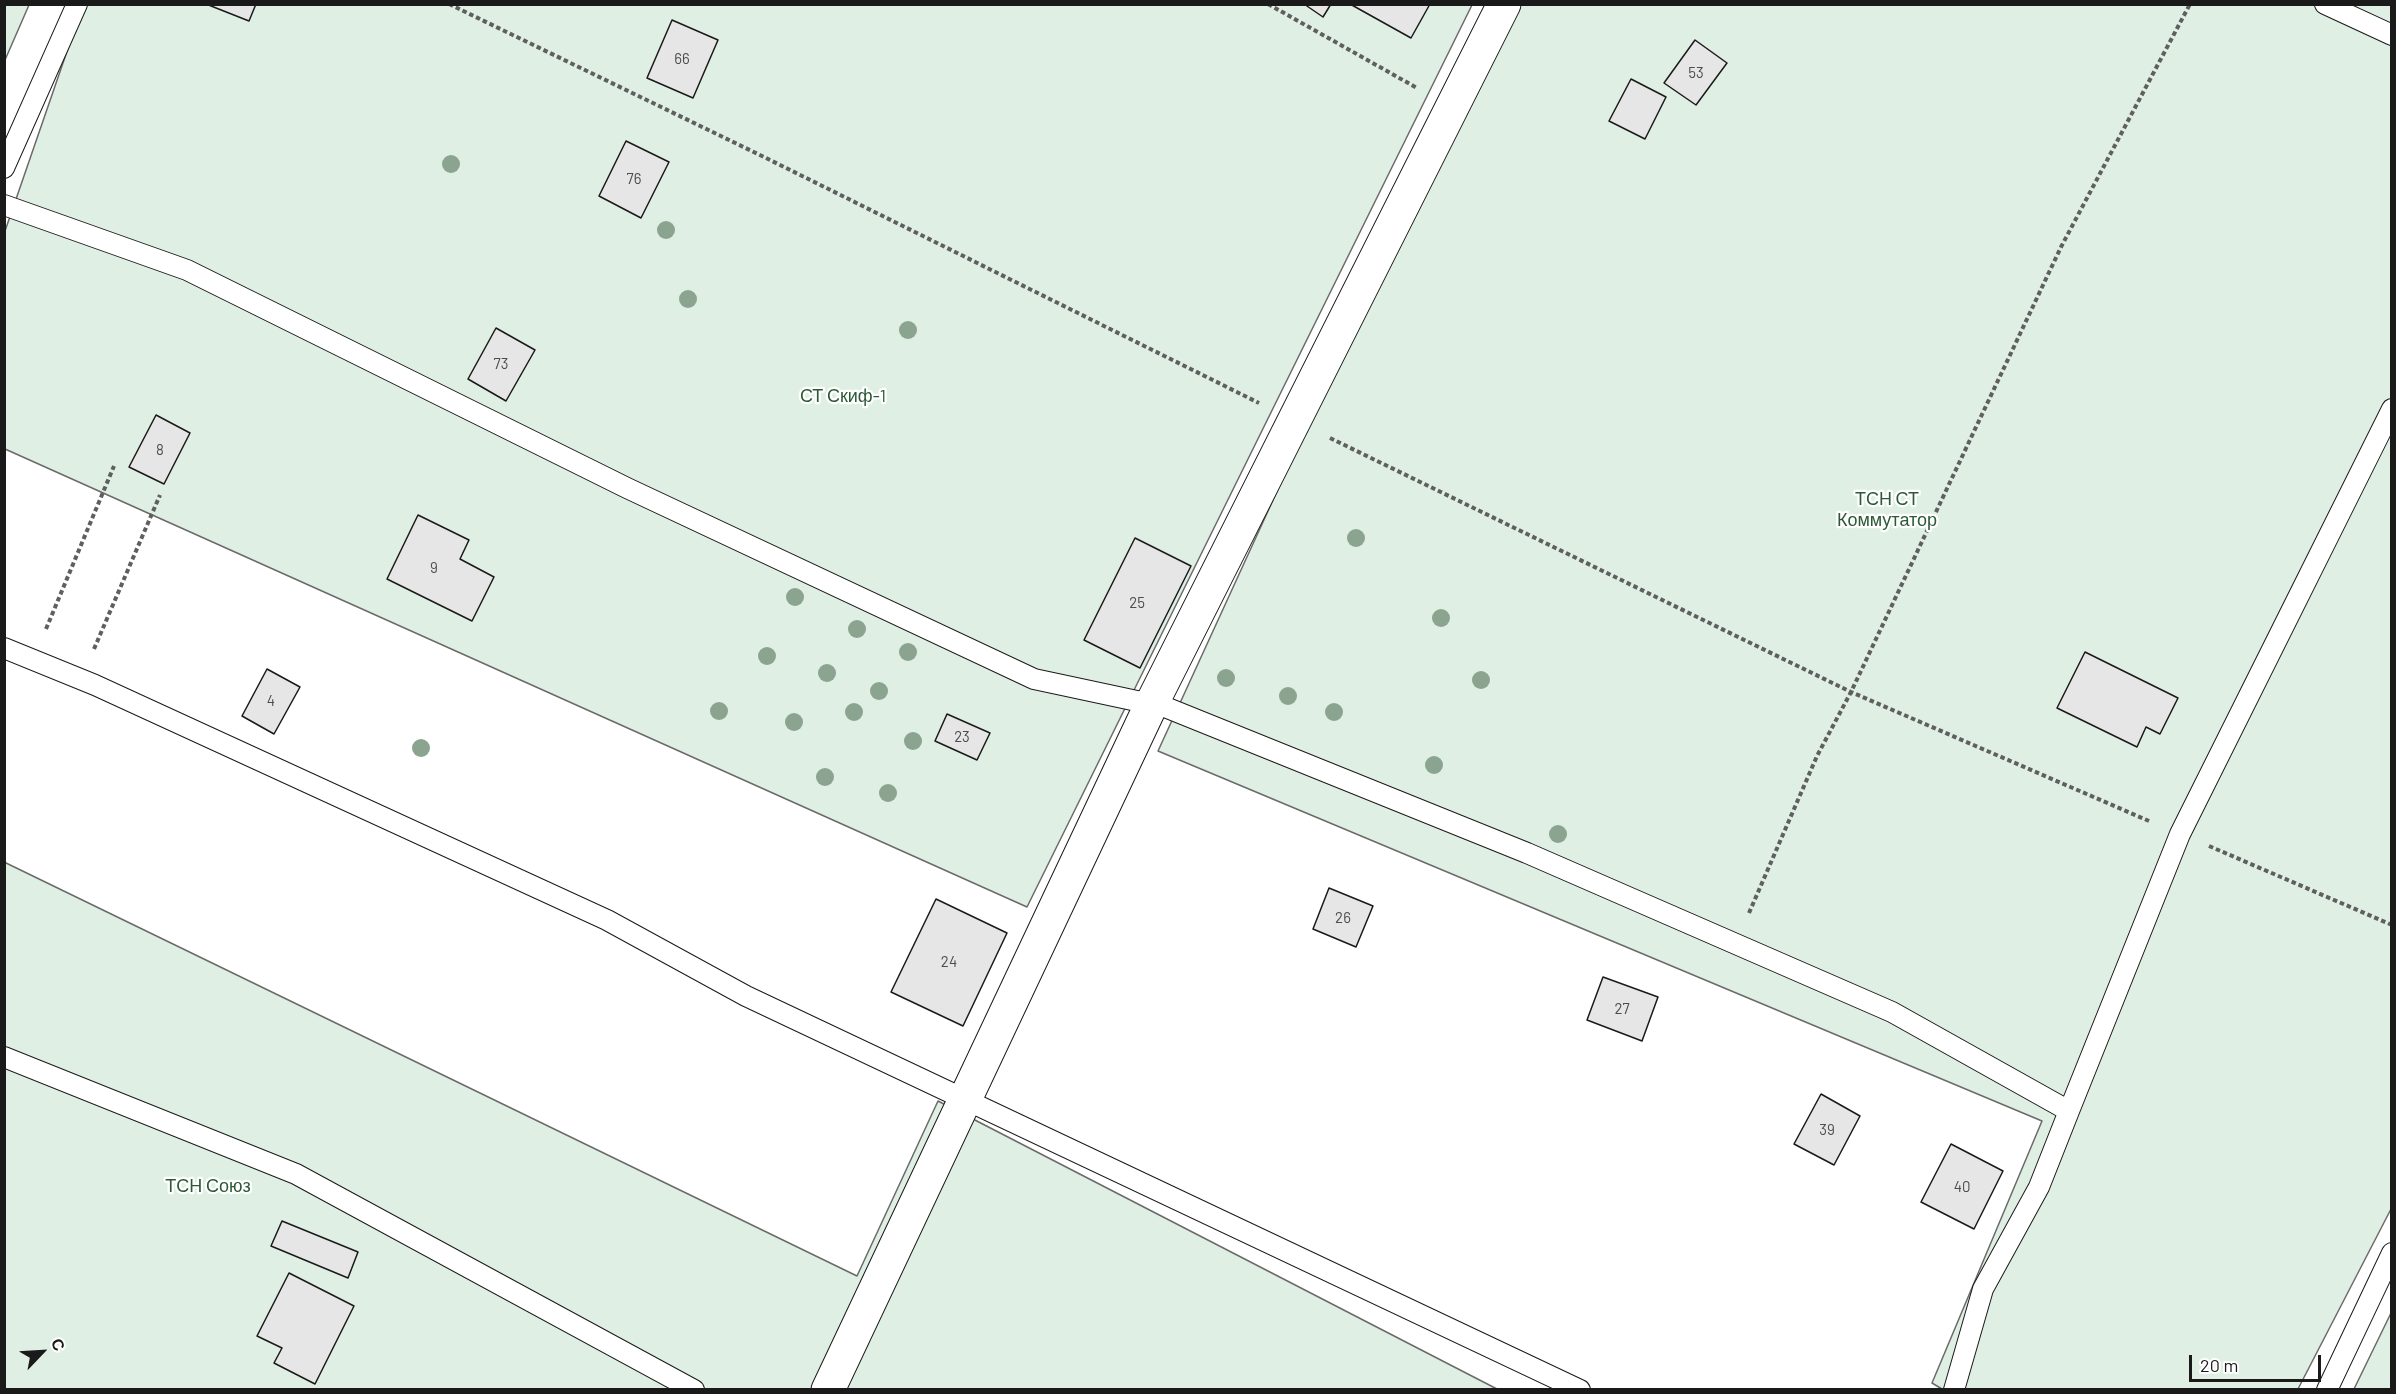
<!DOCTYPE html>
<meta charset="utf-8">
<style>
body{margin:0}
#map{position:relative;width:2396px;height:1394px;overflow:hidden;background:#fff;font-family:Barlow,sans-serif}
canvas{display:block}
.frame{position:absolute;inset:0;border:6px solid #1a1a1a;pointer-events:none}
.north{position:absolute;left:12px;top:1322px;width:60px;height:60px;-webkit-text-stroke:4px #fff;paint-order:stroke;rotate:65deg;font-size:16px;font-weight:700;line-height:24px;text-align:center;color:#1a1a1a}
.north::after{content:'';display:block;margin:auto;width:21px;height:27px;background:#1a1a1a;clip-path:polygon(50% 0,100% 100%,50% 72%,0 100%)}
.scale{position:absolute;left:2189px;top:1355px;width:132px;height:27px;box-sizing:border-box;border:3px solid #1a1a1a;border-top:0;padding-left:8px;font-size:18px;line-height:21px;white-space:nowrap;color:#1a1a1a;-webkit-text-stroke:4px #fff;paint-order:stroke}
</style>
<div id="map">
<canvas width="2396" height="1394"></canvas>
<div class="frame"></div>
<div class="north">С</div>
<div class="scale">20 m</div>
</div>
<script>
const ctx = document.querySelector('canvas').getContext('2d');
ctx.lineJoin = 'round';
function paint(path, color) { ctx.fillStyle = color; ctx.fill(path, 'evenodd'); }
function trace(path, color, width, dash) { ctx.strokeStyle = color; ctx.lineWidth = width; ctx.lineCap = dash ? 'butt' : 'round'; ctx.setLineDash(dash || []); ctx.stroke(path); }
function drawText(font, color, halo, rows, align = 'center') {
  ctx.font = font + ' Barlow,sans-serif'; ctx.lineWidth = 4.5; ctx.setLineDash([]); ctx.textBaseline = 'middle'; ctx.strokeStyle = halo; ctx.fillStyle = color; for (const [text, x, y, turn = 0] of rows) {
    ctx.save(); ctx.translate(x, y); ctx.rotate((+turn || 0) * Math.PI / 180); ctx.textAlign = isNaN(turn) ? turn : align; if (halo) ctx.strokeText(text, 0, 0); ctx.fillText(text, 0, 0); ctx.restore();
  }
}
const green = new Path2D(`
 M5,4L29,5L5,60L4,5Z
 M83,5H1472L1027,907L5,449V231Z
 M1500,5H2391V1209L2298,1389H1942L1932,1383L2042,1121L1158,751Z
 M4,862L857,1276L938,1101L1497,1389H5Z
 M2391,1313V1389H2354Z`);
paint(green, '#e0efe3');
trace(green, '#6a6a6a', 1.5);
const building = new Path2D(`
 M206,4H256L249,21Z
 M1304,4H1331L1323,17Z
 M1350,4H1430L1411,38Z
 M672,20L718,40L693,98L647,78Z
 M1695,40L1727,63L1696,105L1664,83Z
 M1631,79L1666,97L1645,139L1609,121Z
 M626,141L669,162L641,218L599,196Z
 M496,328L535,350L506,401L468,379Z
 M156,415L190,433L164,484L129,467Z
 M418,515L469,540L460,559L494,577L472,621L387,579Z
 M1135,538L1191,566L1140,668L1084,640Z
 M2085,652L2178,698L2160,734L2146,727L2137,747L2057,708Z
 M267,669L300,687L274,734L242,716Z
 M947,714L990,733L977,760L935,741Z
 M1329,888L1373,906L1356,947L1313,929Z
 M936,899L1007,933L963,1026L891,992Z
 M1603,977L1658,997L1642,1041L1587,1020Z
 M1821,1094L1860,1116L1834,1165L1794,1144Z
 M1951,1144L2003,1171L1974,1229L1921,1202Z
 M282,1221L358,1252L348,1278L271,1246Z
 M289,1273L354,1306L315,1384L274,1363L282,1348L257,1336Z`);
paint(building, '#e6e6e6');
trace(building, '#1a1a1a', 1.5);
const service = new Path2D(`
 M2325,4L2392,35
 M4,168L77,4
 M4,205L187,270L627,488L1034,679L1165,707L1527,853L1892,1012L2069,1111L2039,1187L1983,1289L1954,1390
 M4,648L95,685L607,920L746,996L1580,1390
 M4,1057L296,1174L694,1390
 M2069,1111L2180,834L2392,409
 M2327,1390L2392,1253`);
const minor = new Path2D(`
 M828,1390L1151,705L1504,4`);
trace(service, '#1a1a1a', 22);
trace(minor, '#1a1a1a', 35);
trace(new Path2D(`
 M449,4L762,156L1259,403
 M1268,4L1417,88
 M1330,438L1851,692L2149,821
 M46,629L114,466
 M94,649L160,495
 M2209,846L2392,925
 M1749,913L1817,756L1851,692L2061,247L2190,4`), '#5f5f5f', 4, [4.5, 3]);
trace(service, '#fff', 20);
trace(minor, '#fff', 33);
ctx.fillStyle = '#8aa48f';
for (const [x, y] of [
 [451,164],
 [666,230],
 [688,299],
 [908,330],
 [1356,538],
 [795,597],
 [1441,618],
 [857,629],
 [908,652],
 [767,656],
 [827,673],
 [1226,678],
 [1481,680],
 [879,691],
 [1288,696],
 [719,711],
 [854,712],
 [1334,712],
 [794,722],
 [913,741],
 [421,748],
 [1434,765],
 [825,777],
 [888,793],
 [1558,834]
]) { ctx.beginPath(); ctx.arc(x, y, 9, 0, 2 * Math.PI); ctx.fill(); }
drawText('15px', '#4d4d4d', null, [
 ["66",682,59],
 ["53",1696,73],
 ["76",634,179],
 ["73",501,364],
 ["8",160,450],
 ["9",434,568],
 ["25",1137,603],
 ["4",271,701],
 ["23",962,737],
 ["26",1343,918],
 ["24",949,962],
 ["27",1622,1009],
 ["39",1827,1130],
 ["40",1962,1187]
]);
drawText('18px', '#2b5a34', '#fff', [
 ["СТ Скиф-1",843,396],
 ["ТСН СТ",1887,499],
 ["Коммутатор",1887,520],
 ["ТСН Союз",208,1186]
]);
</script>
